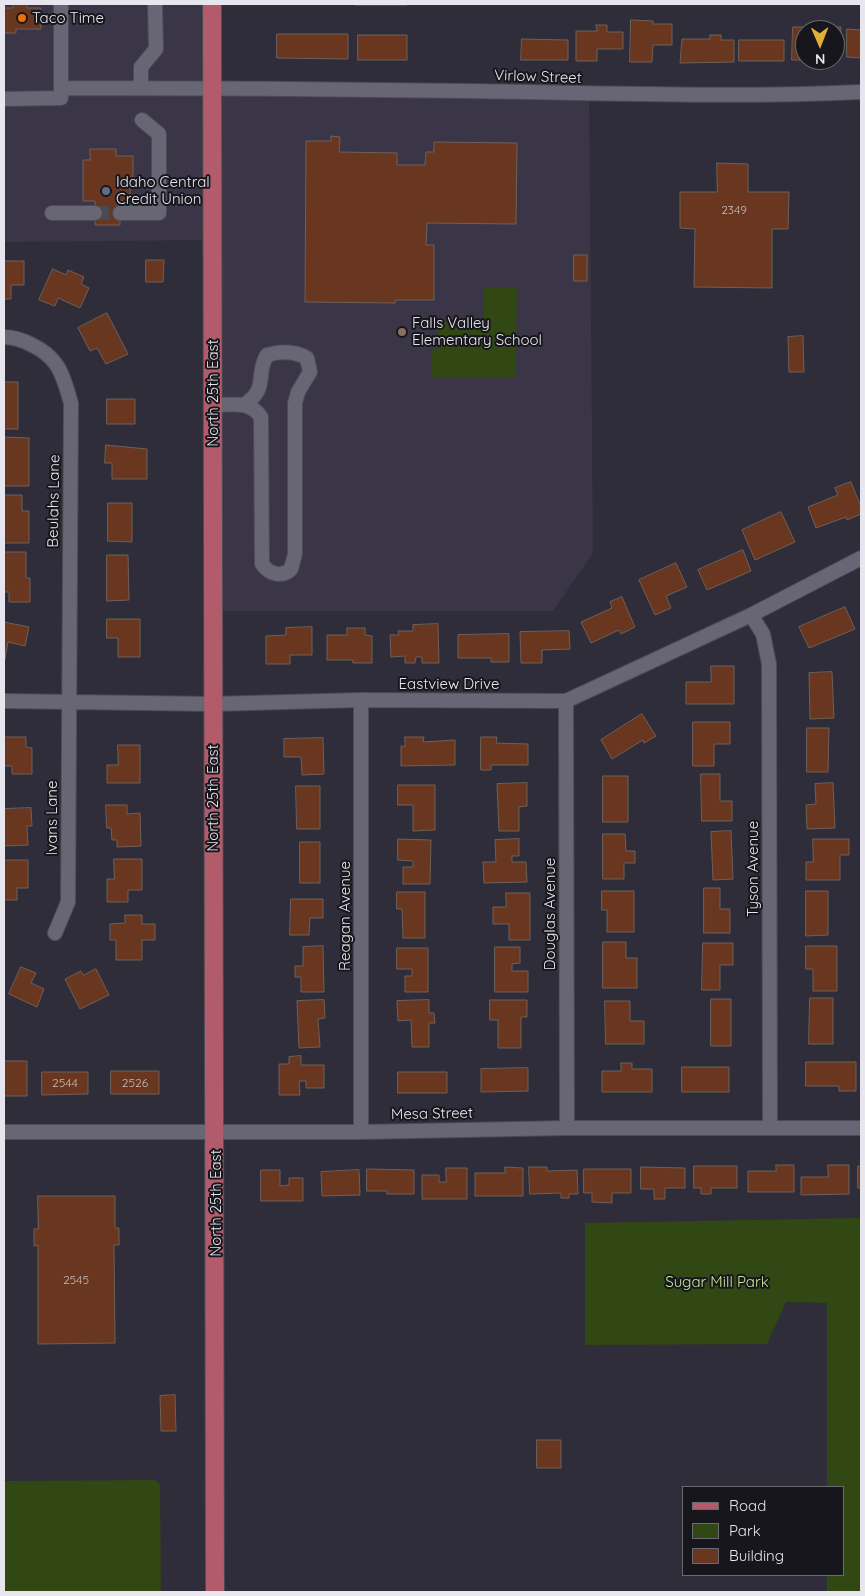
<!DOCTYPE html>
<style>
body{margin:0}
#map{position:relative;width:865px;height:1596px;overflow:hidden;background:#2f2d39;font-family:Quicksand,sans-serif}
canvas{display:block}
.frame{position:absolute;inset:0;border:5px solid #e7e6ee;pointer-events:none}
.legend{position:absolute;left:682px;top:1486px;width:162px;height:90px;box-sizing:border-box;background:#17161c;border:1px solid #6a6970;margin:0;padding:6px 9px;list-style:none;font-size:15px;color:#e7e6ee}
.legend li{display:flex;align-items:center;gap:10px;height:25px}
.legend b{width:25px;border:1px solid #6a6970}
.north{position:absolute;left:795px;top:20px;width:50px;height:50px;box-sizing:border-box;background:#17161c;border:1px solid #6a6970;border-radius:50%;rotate:179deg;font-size:14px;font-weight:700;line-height:20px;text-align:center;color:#e7e6ee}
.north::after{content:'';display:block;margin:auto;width:18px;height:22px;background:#e1af34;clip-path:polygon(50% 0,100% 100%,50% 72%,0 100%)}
</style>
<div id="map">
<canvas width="865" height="1596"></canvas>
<div class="frame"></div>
<ul class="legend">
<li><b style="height:6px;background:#b25b6b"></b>Road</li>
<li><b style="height:14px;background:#314714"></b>Park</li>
<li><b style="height:14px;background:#69371f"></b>Building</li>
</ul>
<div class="north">N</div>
</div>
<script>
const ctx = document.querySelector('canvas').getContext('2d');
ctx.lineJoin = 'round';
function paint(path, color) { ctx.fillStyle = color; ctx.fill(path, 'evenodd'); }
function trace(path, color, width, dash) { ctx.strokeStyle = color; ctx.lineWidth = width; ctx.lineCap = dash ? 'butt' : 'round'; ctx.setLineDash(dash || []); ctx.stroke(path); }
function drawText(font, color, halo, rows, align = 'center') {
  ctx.font = font + ' Quicksand,sans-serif'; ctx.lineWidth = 4; ctx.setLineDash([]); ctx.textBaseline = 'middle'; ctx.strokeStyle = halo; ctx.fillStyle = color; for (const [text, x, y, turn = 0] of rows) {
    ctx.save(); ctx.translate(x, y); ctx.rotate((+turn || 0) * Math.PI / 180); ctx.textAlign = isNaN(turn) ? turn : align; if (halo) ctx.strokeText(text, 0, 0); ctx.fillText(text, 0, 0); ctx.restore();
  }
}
paint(new Path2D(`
 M4,4H213V87L589,94L593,553L553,611H213L212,240L4,242Z`), '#3a3648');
paint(new Path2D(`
 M484,288H517L516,377H431V350L438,349V322H484Z
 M861,1218V1592H827V1575H844V1487H827V1303L786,1302L767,1344L585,1345V1223Z
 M155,1480L160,1484L161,1592H4V1481Z`), '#314714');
const building = new Path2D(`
 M13,4H27V8H41V29H16V33H4V8H13Z
 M355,4H407V5H355Z
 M631,20L653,21V24H672V45H653L652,62H630Z
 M596,25H607V32H623V49H597V61H576V31H597Z
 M793,27H841L840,60H823H835V30H805V60H814H792Z
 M847,29L861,30V58L847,57Z
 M277,34H348V59L277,58Z
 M358,35H407V60H358Z
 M710,35H721V40H734V62L680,63L682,39H710Z
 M522,39L568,40V60H521Z
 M739,40H784V61H739Z
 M331,136L340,137L339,152L397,153V165H425L426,152H434V142L517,143L516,224L427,223L426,245H434V300H395V303L305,302L306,141H331Z
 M90,149H116V156H133V180H130V201H120V225H95V201H83V160H90Z
 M717,163L748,164V192H789L788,229H772V288L694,287L695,229L680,228V192H717Z
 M574,255H587V281H574Z
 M146,260H164L163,282H146Z
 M4,261H24V285H11V299H4Z
 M53,269L66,275L68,270L84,277L81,284L89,288L80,308L58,298L55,306L39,300Z
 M107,313L128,354L106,364L97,348L90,351L78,328Z
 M803,336L804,372H789L788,337Z
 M4,382H18V429H4Z
 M107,399H135V424H107Z
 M4,437L29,438V486H4Z
 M106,445L147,449V479H112V463H105Z
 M851,482L861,507V514L847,520L846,517L816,528L808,507L838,495L835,488Z
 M4,495H22V511H29V543H4Z
 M108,503H132V542L108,541Z
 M781,512L795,542L755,560L742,530Z
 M743,550L751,571L707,590L698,570Z
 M4,552H26V578H30V602H9V592H4Z
 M107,555H128L129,600L107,601Z
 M676,563L687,587L666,596L671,608L655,615L639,580Z
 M622,597L635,627L621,634L619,630L591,643L581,622L612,608L610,602Z
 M845,607L855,629L809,648L799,627Z
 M107,619H140V657H118V638H107Z
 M4,622L29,627L25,646L8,642L5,659Z
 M438,624L439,663H422V657H416L415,663H405V656L391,657L390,635H399L398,631H413V625Z
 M312,627V655H290V664H266V636L286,635V628Z
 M347,628H365V635L372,636V663H353V660H327V635H347Z
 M569,631L570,649L542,650V663H521L520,632Z
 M509,634V662H491V658H458V635Z
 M711,666H734V704H686V682H711Z
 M832,672L834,718L810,719L809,673Z
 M642,714L656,736L644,743L643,740L612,759L601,740Z
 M693,722H730V744H714V766H693Z
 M807,728H829L828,772H807Z
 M4,737H26V747L32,748V774H12V766H4Z
 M405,737H424L423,742L455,740V765L401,766V746H405Z
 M481,737H497L496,743L528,744V765H491V770H481Z
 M323,738L324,774L302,775L301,757H284V739Z
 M118,745H140V783H107V765H118Z
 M701,774H720V801H732V821H702Z
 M603,776H628V822H603Z
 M527,783V806L519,807V831H499L497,784Z
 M833,783L835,828L807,829L806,805L816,804L815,784Z
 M398,785H435V830L413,831V805H398Z
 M296,786H320V829H297Z
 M106,805H127V814L140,813L141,846L117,847V840H112L111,828H107Z
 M31,808L32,826H27L28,845L4,846V809Z
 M731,831L733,879L713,880L711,832Z
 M603,834H625L626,851H635V863H624V879H603Z
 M398,839L431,840L430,884H403V867H413V861L398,860Z
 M519,839V856H512V862H526L527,882L484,883L483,862H496L495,840Z
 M813,839H849V855H840V880H806V862H813Z
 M300,842H320V883H300Z
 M114,859H142V890H128V902H107V879H114Z
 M4,860H28V888H17V900H4Z
 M704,888H720V909H730V933H704Z
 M602,891H634V932H607V910H602Z
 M806,891H828V935L806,936Z
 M397,892H425V938H403L402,909H397Z
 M506,893H530V940H509V924H493V907H506Z
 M291,899H323V918H310L309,935H290Z
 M125,915H142V924H155V940H142V960H116V940H110V924L125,923Z
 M603,942H626V958H637V988H603Z
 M703,943H733V965H720V990H702Z
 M323,946L324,992H301V977H295V966H303V947Z
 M806,946H837V991H813V969H806Z
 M495,947H520V963L512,964V971H528V992H495Z
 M397,948H428V992H405V976H412V969H397Z
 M21,967L36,973L31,983L44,989L37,1007L9,994Z
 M96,969L109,995L80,1009L65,979L81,971L83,975Z
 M810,998H833V1044H809Z
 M711,999H731V1046H711Z
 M324,1000L325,1018L318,1019L320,1047L299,1048L297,1001Z
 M429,1000V1013H434L435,1023H429V1047H412L411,1020L398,1021L397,1001Z
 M490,1000H527V1017H521V1048H498V1020H490Z
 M605,1001H630V1021H644V1044H606Z
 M301,1056V1065H324V1088H306V1081H299L300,1095H279V1064H289V1057Z
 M4,1061H27V1096H4Z
 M806,1062H856V1091H839V1086H806Z
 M621,1063H632V1069H652V1092H602V1071H621Z
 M682,1067H729V1092H682Z
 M528,1068V1091L481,1092V1069Z
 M111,1071H159V1094H111Z
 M42,1072H88V1094L42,1095Z
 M398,1072H447V1093H398Z
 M776,1165H794V1192H748V1171H776Z
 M828,1165H849V1194L801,1195V1177H828Z
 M694,1166H737V1188H711V1194H701V1188H694Z
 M858,1166H861V1188H858Z
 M505,1167L523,1168V1196H475V1173H505Z
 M529,1167H547V1171L577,1170L578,1194H569V1198H561V1193L530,1194Z
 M641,1167L685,1168V1188H665V1199H654V1189H641Z
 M446,1168H467V1199H422V1175H439V1182H446Z
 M367,1169L414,1170V1194H387V1191H367Z
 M584,1169H631V1193H612V1203L592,1202V1193H584Z
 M261,1170H280V1186L289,1185V1178H303V1201H261Z
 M359,1170L360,1195L322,1196L321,1172Z
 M38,1196H115V1228H119V1245H114L115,1343L38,1344V1245L34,1246V1229H38Z
 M175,1395L176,1431H161L160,1396Z
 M537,1440H561V1468H537Z`);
paint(building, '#69371f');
trace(building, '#6e6059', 1);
trace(new Path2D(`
 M95,213H120`), '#4b4954', 14, [14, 7]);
const minor = new Path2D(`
 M61,4V88C196,88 332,89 467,91C599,93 730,98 861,92
 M141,88V67L156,49L155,4
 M4,99L61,98V88
 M52,213H95
 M120,213H159V134L142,120
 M4,337C20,337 45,349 55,363C63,373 67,390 71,403L68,902L55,933
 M213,405C231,405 250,400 261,417L262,564C269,574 282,578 291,569L295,554V403L298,392L310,372L307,358C295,351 281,351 267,355C255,374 269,388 245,404
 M751,615L763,634L769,664L770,1128
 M361,700V1132
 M4,701L212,704L361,700L566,701L751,615L861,558
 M566,701L567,1128
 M4,1132H361L567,1128H861`);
const major = new Path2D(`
 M212,4L215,1592`);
trace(minor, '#4d4b56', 16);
trace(major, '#4d4b56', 20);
trace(minor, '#686674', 14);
trace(major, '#b25b6b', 18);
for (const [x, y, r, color] of [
 [22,18,5,"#e8710a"],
 [106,191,5,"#5c6f8a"],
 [402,332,5,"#8d6e63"]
]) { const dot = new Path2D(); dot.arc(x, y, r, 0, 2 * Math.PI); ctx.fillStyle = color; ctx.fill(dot); trace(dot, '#17161c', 2); }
drawText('12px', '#c8baba', null, [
 ["2349",734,210],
 ["2544",65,1083],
 ["2526",135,1083],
 ["2545",76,1280]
]);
drawText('15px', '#e7e6ee', '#17161c', [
 ["Taco Time",32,18],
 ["Idaho Central",116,182],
 ["Credit Union",116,199],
 ["Falls Valley",412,323],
 ["Elementary School",412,340]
], 'left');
drawText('15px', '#e7e6ee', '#17161c', [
 ["Virlow Street",538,77,2],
 ["North 25th East",213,393,-90],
 ["Beulahs Lane",54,501,-89],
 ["Eastview Drive",449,684],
 ["North 25th East",213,798,-90],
 ["Ivans Lane",52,818,-90],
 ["Tyson Avenue",753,869,-90],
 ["Douglas Avenue",550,914,-90],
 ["Reagan Avenue",345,916,-90],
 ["Mesa Street",432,1114,-1],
 ["North 25th East",216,1203,-90]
]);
drawText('15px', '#c3e89a', '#17161c', [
 ["Sugar Mill Park",717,1282]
]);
</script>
